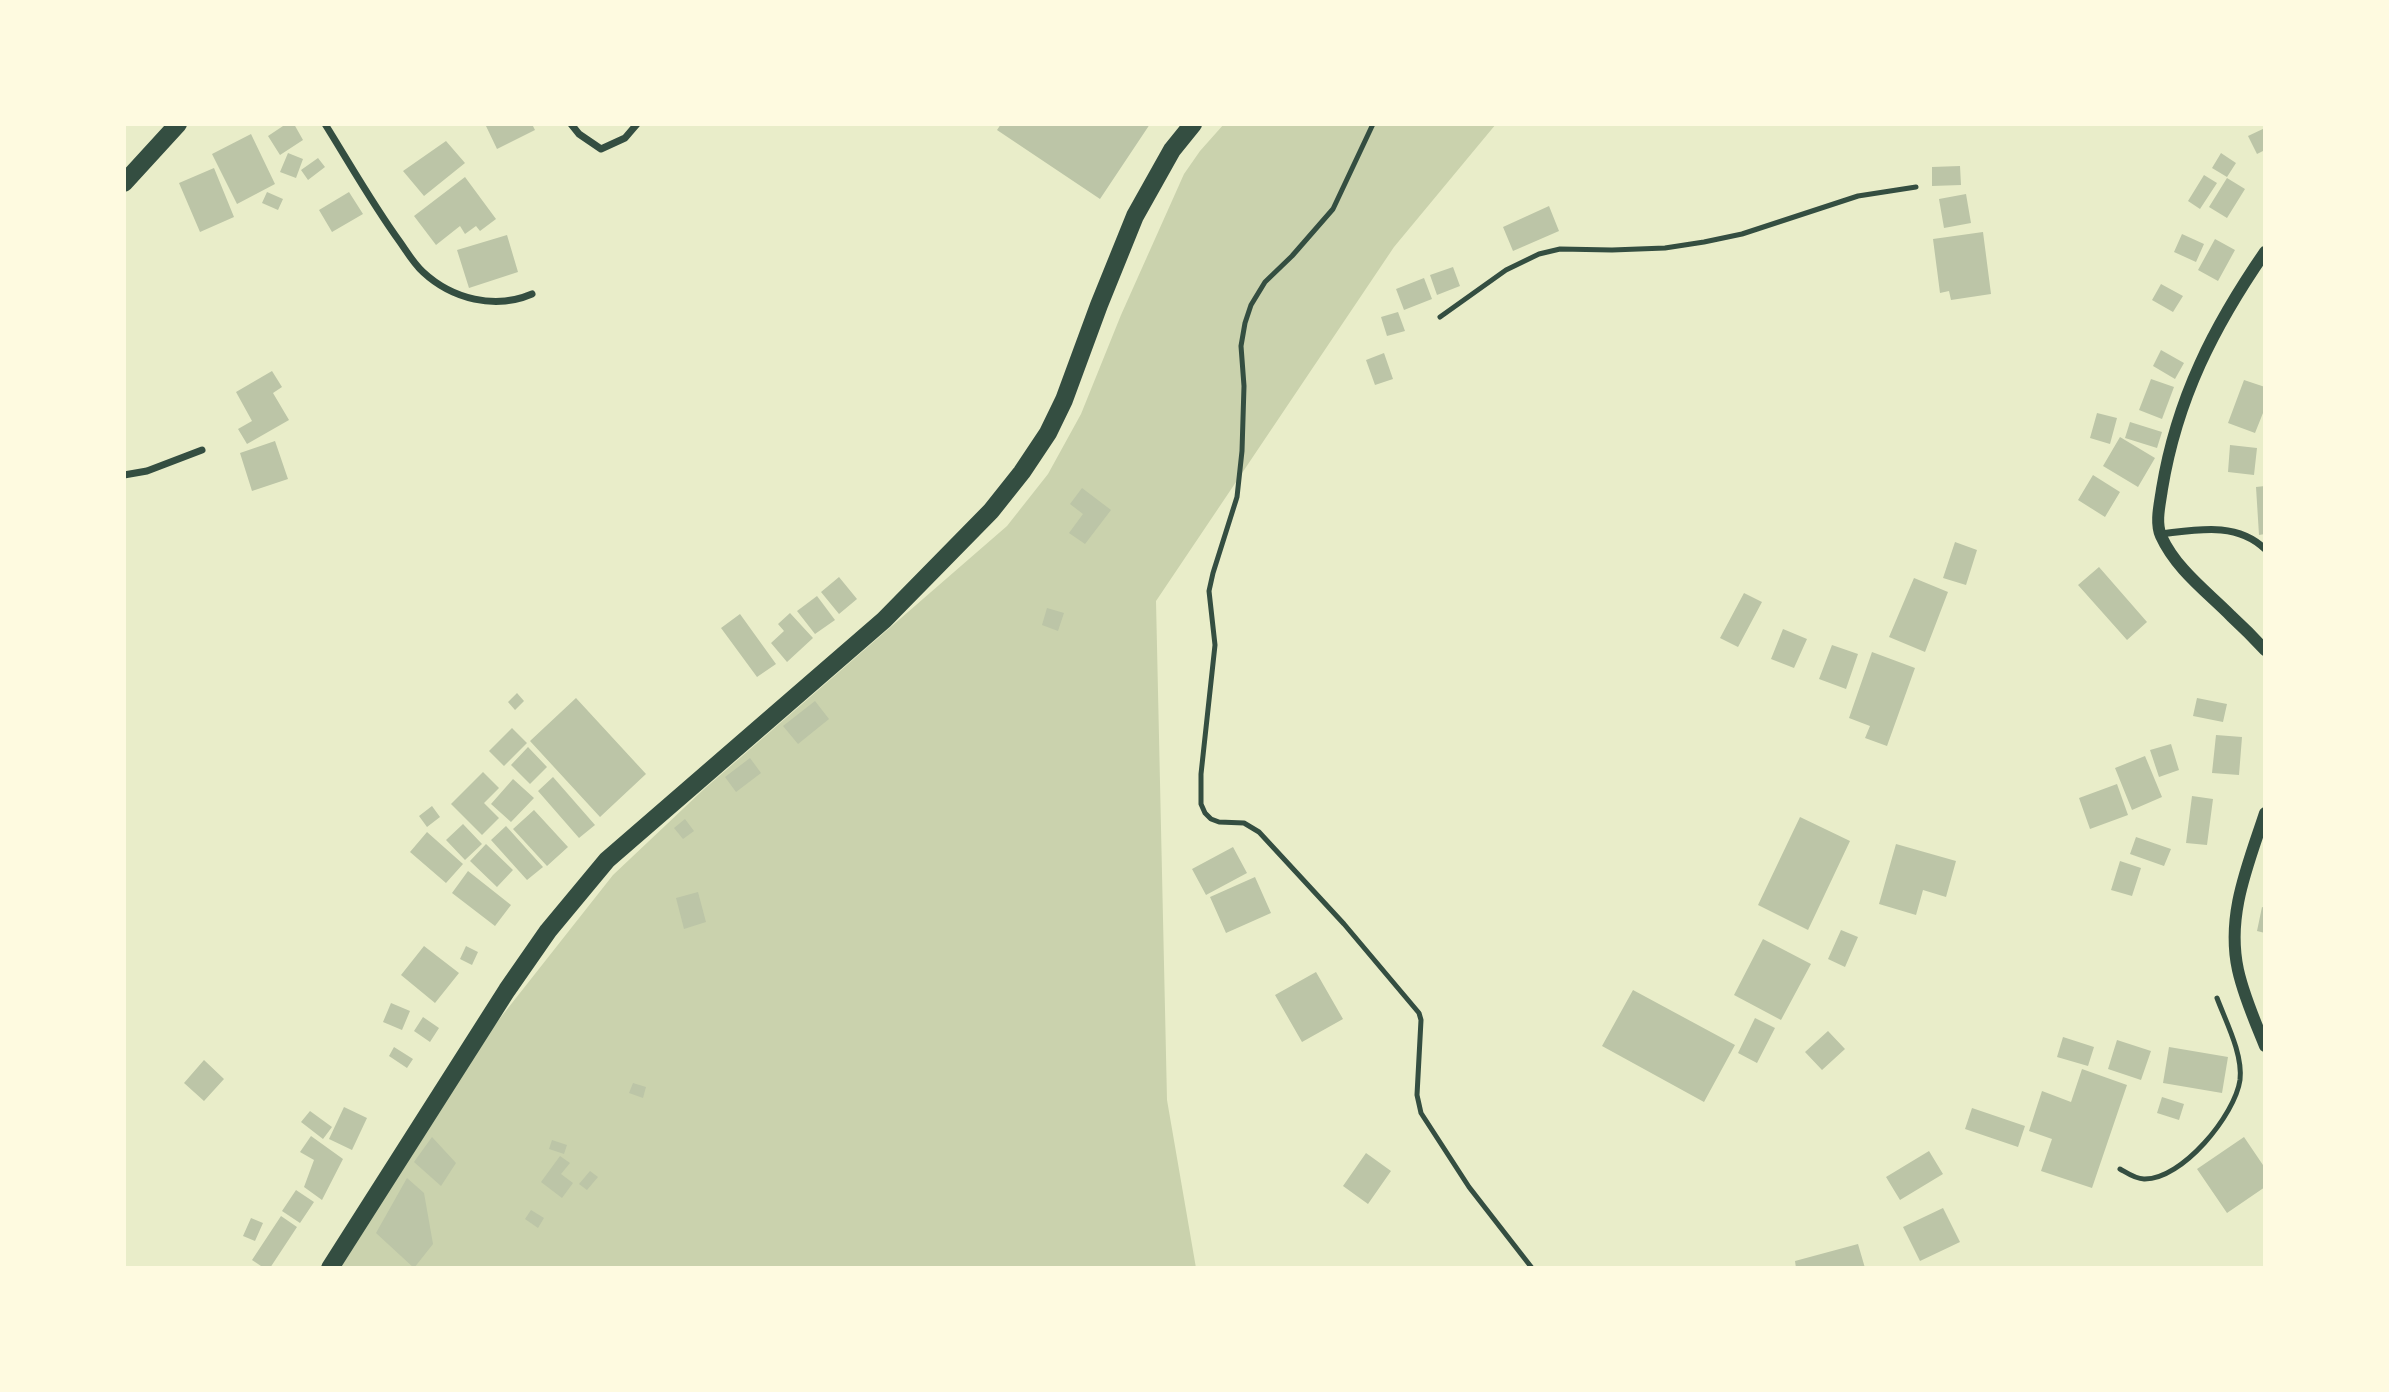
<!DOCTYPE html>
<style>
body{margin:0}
#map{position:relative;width:2389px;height:1392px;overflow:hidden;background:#e9edc9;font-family:"Fira Sans",sans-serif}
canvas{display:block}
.frame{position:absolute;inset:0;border:126px solid #fefae0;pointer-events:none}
</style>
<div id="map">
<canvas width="2389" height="1392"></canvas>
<div class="frame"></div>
</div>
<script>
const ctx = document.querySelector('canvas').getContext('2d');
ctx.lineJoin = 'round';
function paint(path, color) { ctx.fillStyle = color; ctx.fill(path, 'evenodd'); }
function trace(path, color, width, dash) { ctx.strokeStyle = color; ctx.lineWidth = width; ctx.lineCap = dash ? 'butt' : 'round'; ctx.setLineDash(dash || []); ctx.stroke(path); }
paint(new Path2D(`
 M1224,124H1496L1394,247L1156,601L1167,1100L1196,1268H337L486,1036L613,875L703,790L1007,526L1048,474L1081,414L1121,315L1184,174L1200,151Z`), '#cad2ad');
paint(new Path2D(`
 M286,124H294L303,140L280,155L268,136Z
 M490,124H532L535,130L497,149L486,126Z
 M1001,124H1150L1100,199L997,130Z
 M2265,128V150L2257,154L2248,136Z
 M251,134L275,184L237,204L212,154Z
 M446,141L465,163L424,196L403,171Z
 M288,153L303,159L296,178L280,172Z
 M2221,153L2236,163L2227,177L2212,168Z
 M318,158L325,167L308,180L301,170Z
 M1960,166L1961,185L1932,186V167Z
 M214,168L234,217L200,232L179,183Z
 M2204,175L2217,183L2200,209L2188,201Z
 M465,177L496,219L480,231L476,226L465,234L460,226L436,245L414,216Z
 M2227,178L2245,189L2227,218L2209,207Z
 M267,192L283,199L278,210L262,203Z
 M349,192L363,214L332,232L319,210Z
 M1966,194L1971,223L1944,228L1939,199Z
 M1549,206L1559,231L1513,251L1503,227Z
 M1983,232L1991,294L1951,300L1949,291L1940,293L1933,239Z
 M2182,234L2204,244L2196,262L2174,252Z
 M507,235L518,272L469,288L457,250Z
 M2215,239L2235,250L2218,281L2198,270Z
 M1453,267L1460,286L1437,295L1430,275Z
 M1424,278L1432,299L1404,310L1396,289Z
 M2161,284L2183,296L2173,312L2152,300Z
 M1398,312L1405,331L1387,336L1381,317Z
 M2161,350L2184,363L2175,379L2153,366Z
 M1384,353L1393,379L1375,385L1366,360Z
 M272,371L282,387L273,393L289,420L247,444L238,429L252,421L236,392Z
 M2151,379L2174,387L2162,419L2139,410Z
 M2244,380L2265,387V408L2255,433L2228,423Z
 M2097,413L2117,418L2110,444L2090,438Z
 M2130,422L2162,432L2157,448L2125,438Z
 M2120,437L2155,458L2138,487L2103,466Z
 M275,441L288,479L252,491L240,453Z
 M2230,445L2257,448L2254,475L2228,472Z
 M2093,475L2120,492L2105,517L2078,500Z
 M2265,486V534L2259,535L2256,487Z
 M1082,488L1111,510L1085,544L1069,533L1083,514L1070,504Z
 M1955,542L1977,550L1966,585L1943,578Z
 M2099,567L2147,622L2127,640L2078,585Z
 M839,577L857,599L839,614L821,592Z
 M1914,578L1948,592L1925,652L1889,637Z
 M1744,593L1762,602L1738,647L1720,638Z
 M817,596L835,620L815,634L797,611Z
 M1047,608L1064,613L1058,631L1042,625Z
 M790,613L813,638L787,662L771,643L784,631L778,624Z
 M740,614L776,664L757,677L721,628Z
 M1783,629L1807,639L1794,668L1771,659Z
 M1832,645L1858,654L1846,689L1819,679Z
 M1872,652L1915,668L1887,746L1865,738L1870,726L1849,718Z
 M517,693L524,701L515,710L508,702Z
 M576,698L646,774L600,817L530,741Z
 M2197,698L2227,704L2223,722L2193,716Z
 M815,701L829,719L798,744L783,726Z
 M512,728L527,743L504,766L489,751Z
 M2216,735L2242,737L2239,775L2212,773Z
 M2171,744L2179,770L2159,777L2150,750Z
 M528,747L547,767L530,784L511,765Z
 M2145,756L2162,797L2132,810L2115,768Z
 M750,758L761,773L736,792L725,777Z
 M483,772L499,788L484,803L499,818L482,835L451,804Z
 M553,777L595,825L579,838L538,791Z
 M513,779L534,798L511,822L491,804Z
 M2117,784L2128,815L2090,829L2079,798Z
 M2192,796L2213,799L2207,845L2186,843Z
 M432,806L440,817L427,827L419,816Z
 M534,810L568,847L547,866L513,829Z
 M1800,817L1850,841L1808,930L1758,905Z
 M685,819L694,831L683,839L674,828Z
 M463,824L482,844L465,860L446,840Z
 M506,826L543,867L527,880L491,840Z
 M427,832L463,864L446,883L410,852Z
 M2136,837L2171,849L2164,866L2130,854Z
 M486,844L513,870L497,887L470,861Z
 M1896,844L1956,861L1946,897L1923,890L1916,915L1879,904Z
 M1233,847L1247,873L1206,895L1192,869Z
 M2120,861L2141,868L2132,896L2111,890Z
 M468,871L511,905L495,926L452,893Z
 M1255,877L1271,913L1226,933L1210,897Z
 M698,892L706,922L684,929L676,898Z
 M2262,907L2265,908V933L2257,931Z
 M1841,930L1858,937L1845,967L1828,959Z
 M1763,939L1811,964L1781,1020L1734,995Z
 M424,946L459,973L435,1003L401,975Z
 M466,946L478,952L472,965L460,959Z
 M1316,972L1343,1019L1302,1042L1275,995Z
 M1633,990L1735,1045L1704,1102L1602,1046Z
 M391,1003L410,1011L402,1030L383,1022Z
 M423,1017L439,1028L430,1042L414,1031Z
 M1755,1018L1775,1028L1757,1063L1738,1053Z
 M1828,1031L1845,1049L1822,1070L1805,1052Z
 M2063,1037L2094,1047L2088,1066L2057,1057Z
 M2117,1040L2151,1051L2141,1080L2108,1069Z
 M394,1047L413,1059L407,1068L389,1056Z
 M2169,1047L2228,1057L2222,1093L2163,1083Z
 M204,1060L224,1079L204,1101L184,1083Z
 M2082,1069L2127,1085L2092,1188L2041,1171L2052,1139L2029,1131L2042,1091L2071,1102Z
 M633,1083L646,1087L643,1098L629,1093Z
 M2162,1097L2184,1104L2179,1120L2157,1113Z
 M344,1107L367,1118L352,1150L329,1139Z
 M1972,1108L2025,1126L2018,1147L1965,1129Z
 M310,1111L332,1127L323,1139L301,1122Z
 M311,1136L343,1159L322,1200L304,1187L314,1160L300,1152Z
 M432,1137L456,1163L441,1186L414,1162Z
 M2244,1137L2265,1168V1187L2227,1213L2197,1169Z
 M552,1140L567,1145L564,1154L549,1149Z
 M1929,1151L1943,1174L1900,1200L1886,1177Z
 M1366,1153L1391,1171L1368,1204L1343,1186Z
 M560,1156L570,1163L561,1174L573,1183L562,1198L541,1182Z
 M590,1171L598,1177L587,1190L579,1184Z
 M407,1178L424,1193L433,1244L414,1268L376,1233Z
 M296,1190L314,1202L300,1223L282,1211Z
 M1943,1208L1960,1242L1920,1261L1903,1227Z
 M531,1210L544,1218L538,1228L525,1219Z
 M281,1216L297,1227L270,1268H264L252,1260Z
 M251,1218L263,1223L255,1241L243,1236Z
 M1858,1244L1865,1268H1796L1795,1261Z`), '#bcc5a7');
trace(new Path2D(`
 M1373,124L1333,209L1292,256L1265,282L1251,305L1245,323L1241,346L1244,386L1242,451L1237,497L1213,573L1209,591L1215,645L1201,774V804L1205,813L1211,819L1219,822L1244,823L1259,832L1344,924L1419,1013L1421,1020L1417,1095L1421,1113L1469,1187L1532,1268
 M1440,317L1506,270L1539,254L1560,249L1612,250L1665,248L1704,242L1742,234L1858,196L1916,187
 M2120,1169C2127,1173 2135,1179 2144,1179C2182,1180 2235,1115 2240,1080C2243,1054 2226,1022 2217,998`), '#344e41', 5);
trace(new Path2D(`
 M325,124C350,164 373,205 400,242C407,252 414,264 423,272C452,299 495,310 532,294
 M571,124L579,134L601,149L625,138L637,124
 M124,475L147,471L202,450
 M2160,534C2196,530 2236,521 2265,549`), '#344e41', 7);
trace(new Path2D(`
 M2265,252C2214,326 2177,398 2162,489C2160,504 2155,522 2161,536C2176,569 2206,591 2231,616C2243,627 2254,638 2265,650
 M2265,813C2248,865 2226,915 2238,970C2244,997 2255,1021 2265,1046`), '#344e41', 12);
trace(new Path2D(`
 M124,183L178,124
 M330,1268L507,990L548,931L607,860L884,620L991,511L1022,472L1048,433L1064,400L1099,305L1135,216L1172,150L1193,124`), '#344e41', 18);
</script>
